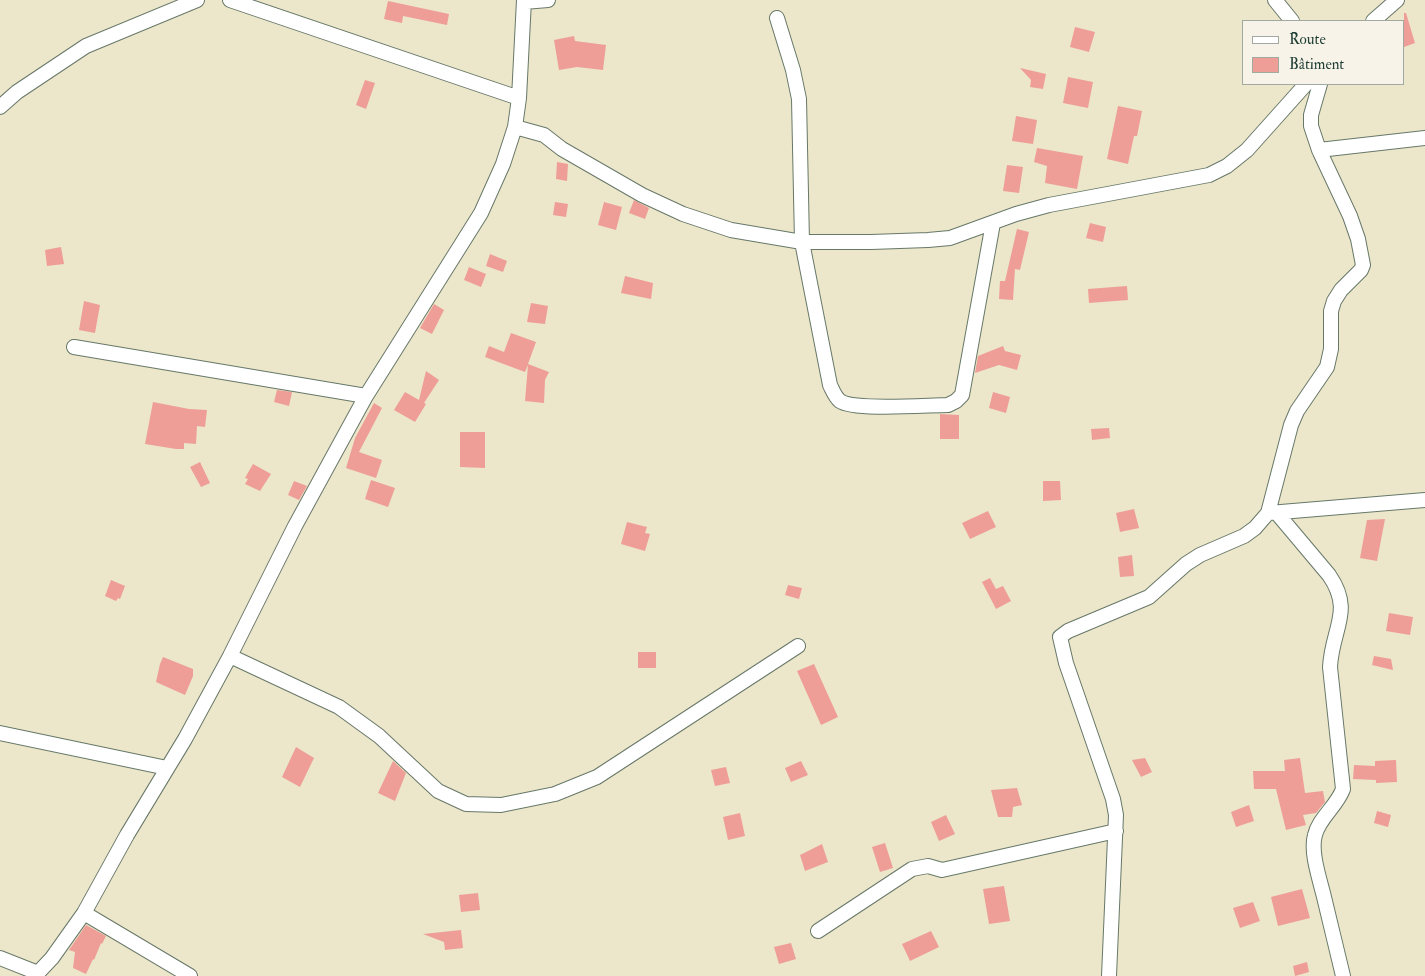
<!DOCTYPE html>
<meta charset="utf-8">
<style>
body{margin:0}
#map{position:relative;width:1425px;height:976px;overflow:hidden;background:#ece6ca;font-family:"IM FELL Double Pica",serif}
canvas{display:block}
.legend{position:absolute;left:1242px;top:20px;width:162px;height:65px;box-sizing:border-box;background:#f7f3e8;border:1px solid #a1aaa0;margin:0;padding:6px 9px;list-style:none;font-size:15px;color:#1f3d34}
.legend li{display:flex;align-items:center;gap:10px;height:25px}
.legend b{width:25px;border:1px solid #a1aaa0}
</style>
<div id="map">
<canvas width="1425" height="976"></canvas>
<ul class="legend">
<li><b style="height:6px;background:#fff"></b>Route</li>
<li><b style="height:14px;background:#ee9e97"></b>Bâtiment</li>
</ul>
</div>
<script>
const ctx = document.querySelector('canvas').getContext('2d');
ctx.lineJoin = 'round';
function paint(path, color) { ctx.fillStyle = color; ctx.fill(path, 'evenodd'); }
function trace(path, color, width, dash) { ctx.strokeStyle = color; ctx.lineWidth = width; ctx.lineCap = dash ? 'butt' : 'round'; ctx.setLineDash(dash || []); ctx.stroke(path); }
paint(new Path2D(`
 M388,1L449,14L447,25L403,16L402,23L384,19Z
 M1404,13H1406L1415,43L1404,47Z
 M1075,27L1095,32L1089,52L1070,47Z
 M574,36L575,41L606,45L603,70L577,67L559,70L554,40Z
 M1020,68L1046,74L1043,89L1030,87L1031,80Z
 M1068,77L1093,82L1088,108L1063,103Z
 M365,80L375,83L366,109L356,105Z
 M1118,106L1142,111L1137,136H1134L1128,164L1107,159Z
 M1016,116L1037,120L1033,144L1012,141Z
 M1037,148L1083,156L1077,189L1045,183L1047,166L1034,162Z
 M557,162L568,164L567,181L556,179Z
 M1007,165L1023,167L1019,193L1003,191Z
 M634,200L649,208L645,219L629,213Z
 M555,202L568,204L566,217L553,215Z
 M604,202L622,207L616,230L598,225Z
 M1090,223L1106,227L1103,242L1086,238Z
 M1017,229L1029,232L1020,270L1015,269L1013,300L999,299L1000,281H1005Z
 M61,247L64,264L47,266L45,250Z
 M490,254L507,261L503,272L486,266Z
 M469,267L486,274L481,287L464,280Z
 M625,276L653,283L651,299L621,293Z
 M1127,286L1128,300L1089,303L1088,289Z
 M84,301L100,305L95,333L79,330Z
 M531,303L548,306L545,324L527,322Z
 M434,304L444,310L432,334L420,328Z
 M511,333L536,342L528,364L549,372L545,380L544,403L525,401L528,365L525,372L485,357L489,346L504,352Z
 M1003,346L1005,351L1021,355L1017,370L999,365L975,373L978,356Z
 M426,371L439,380L424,403L426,404L415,422L394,410L405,392L419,400Z
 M277,390L292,392L289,406L274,402Z
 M993,392L1010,397L1006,413L989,408Z
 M153,402L189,409L207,410L205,427L197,426L196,444L184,443V449H176L145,444Z
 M374,403L382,408L359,452L382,460L376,478L346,468L355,438Z
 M940,414L959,415V439H940Z
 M1109,428L1110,438L1092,440L1091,429Z
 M460,432H485V468L460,467Z
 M200,462L210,483L201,487L190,467Z
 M253,464L271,474L260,491L245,484L248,479L245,478Z
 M371,480L395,488L388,507L365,499Z
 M294,481L307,486L299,500L288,495Z
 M1043,481H1060L1061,500L1043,501Z
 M1134,509L1139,528L1120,532L1116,513Z
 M988,511L996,527L970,539L962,523Z
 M1385,519L1377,561L1360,558L1367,520Z
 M627,522L647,527L645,533L650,534L645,551L621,544Z
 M1132,555L1134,576L1120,577L1118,557Z
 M990,578L996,589L1003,586L1011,601L996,609L982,582Z
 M111,580L125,586L120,599L118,598L116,601L105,596Z
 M788,585L802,588L799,599L785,595Z
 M1389,613L1413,617L1410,635L1386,631Z
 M638,652H656V668H638Z
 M1374,656L1391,659L1393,670L1372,665Z
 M163,657L193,669V676L185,695L156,682L160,664Z
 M814,664L838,717L821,725L797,671Z
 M296,747L314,758L300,787L282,777Z
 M1145,758L1152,772L1141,777L1132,760Z
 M1300,758L1305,793L1323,791L1325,802L1316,813L1303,815L1306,825L1286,830L1276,789H1254L1253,771H1285L1284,760Z
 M1396,760L1397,782L1376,783V780L1353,779L1354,765L1375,766V761Z
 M393,761L406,773L395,801L378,793Z
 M801,761L808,775L791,782L785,768Z
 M726,767L730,783L715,786L711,770Z
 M1017,788L1022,805L1013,807L1012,817H998L991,790Z
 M1249,805L1254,821L1236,827L1231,812Z
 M1377,811L1391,815L1388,827L1374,823Z
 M740,813L745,836L728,840L723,817Z
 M946,815L955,834L939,841L931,822Z
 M885,843L893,868L880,872L872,847Z
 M822,844L828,862L805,871L800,855Z
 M1004,886L1010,921L989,924L983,889Z
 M1302,889L1310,918L1278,926L1271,897Z
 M478,893L480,910L461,912L459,895Z
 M1253,902L1260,921L1240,928L1233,908Z
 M86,925L106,936L102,944L101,943L94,960L93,959L86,974L73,968L75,952L69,950Z
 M461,930L463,948L445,950L444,942L423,934Z
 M931,931L939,947L910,961L902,944Z
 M791,943L796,959L779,964L774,947Z
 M1307,962L1309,972L1295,976L1293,966Z`), '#ee9e97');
const minor = new Path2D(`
 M230,0L519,98
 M1275,0L1292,21
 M524,2L548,0
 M777,18L793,70L799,99L802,242L830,385C833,391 835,397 840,401C854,411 928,405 948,405L956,401L962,395L993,223
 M1373,21L1397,0
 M0,107L17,92L86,46L197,0
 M515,127L544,135L562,149L642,195L683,214L731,230L802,242H871L928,240L950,238L1016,214L1049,205L1209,175L1227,166L1247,150L1306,84
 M1319,150L1425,138
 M74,347L366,396
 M1276,512L1329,575C1354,611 1332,628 1330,667L1343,789C1337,806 1319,818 1315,835C1310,852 1320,880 1324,897C1330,923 1337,950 1343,976
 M1269,513L1425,500
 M230,656L339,707L379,736L438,791L466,804L501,805L555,794L597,777L798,646
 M0,733L167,768
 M84,913L190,976
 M818,931L912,869L928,866L942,870L1116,831
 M0,958L38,973
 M35,976L52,958L84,913L127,835L185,739L230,656L295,526L366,396L481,213L503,164L515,127L519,98L524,0
 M1109,976L1116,815L1113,799L1066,663L1060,637L1068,631L1149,597L1186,564L1200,555L1244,536L1255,528L1268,513L1291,425L1297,411L1327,367L1331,349V311L1334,301L1341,290L1361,270L1363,265L1358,239L1350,216L1319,150L1311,126V115L1320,84`);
trace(minor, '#677868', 16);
trace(minor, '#fff', 14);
</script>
